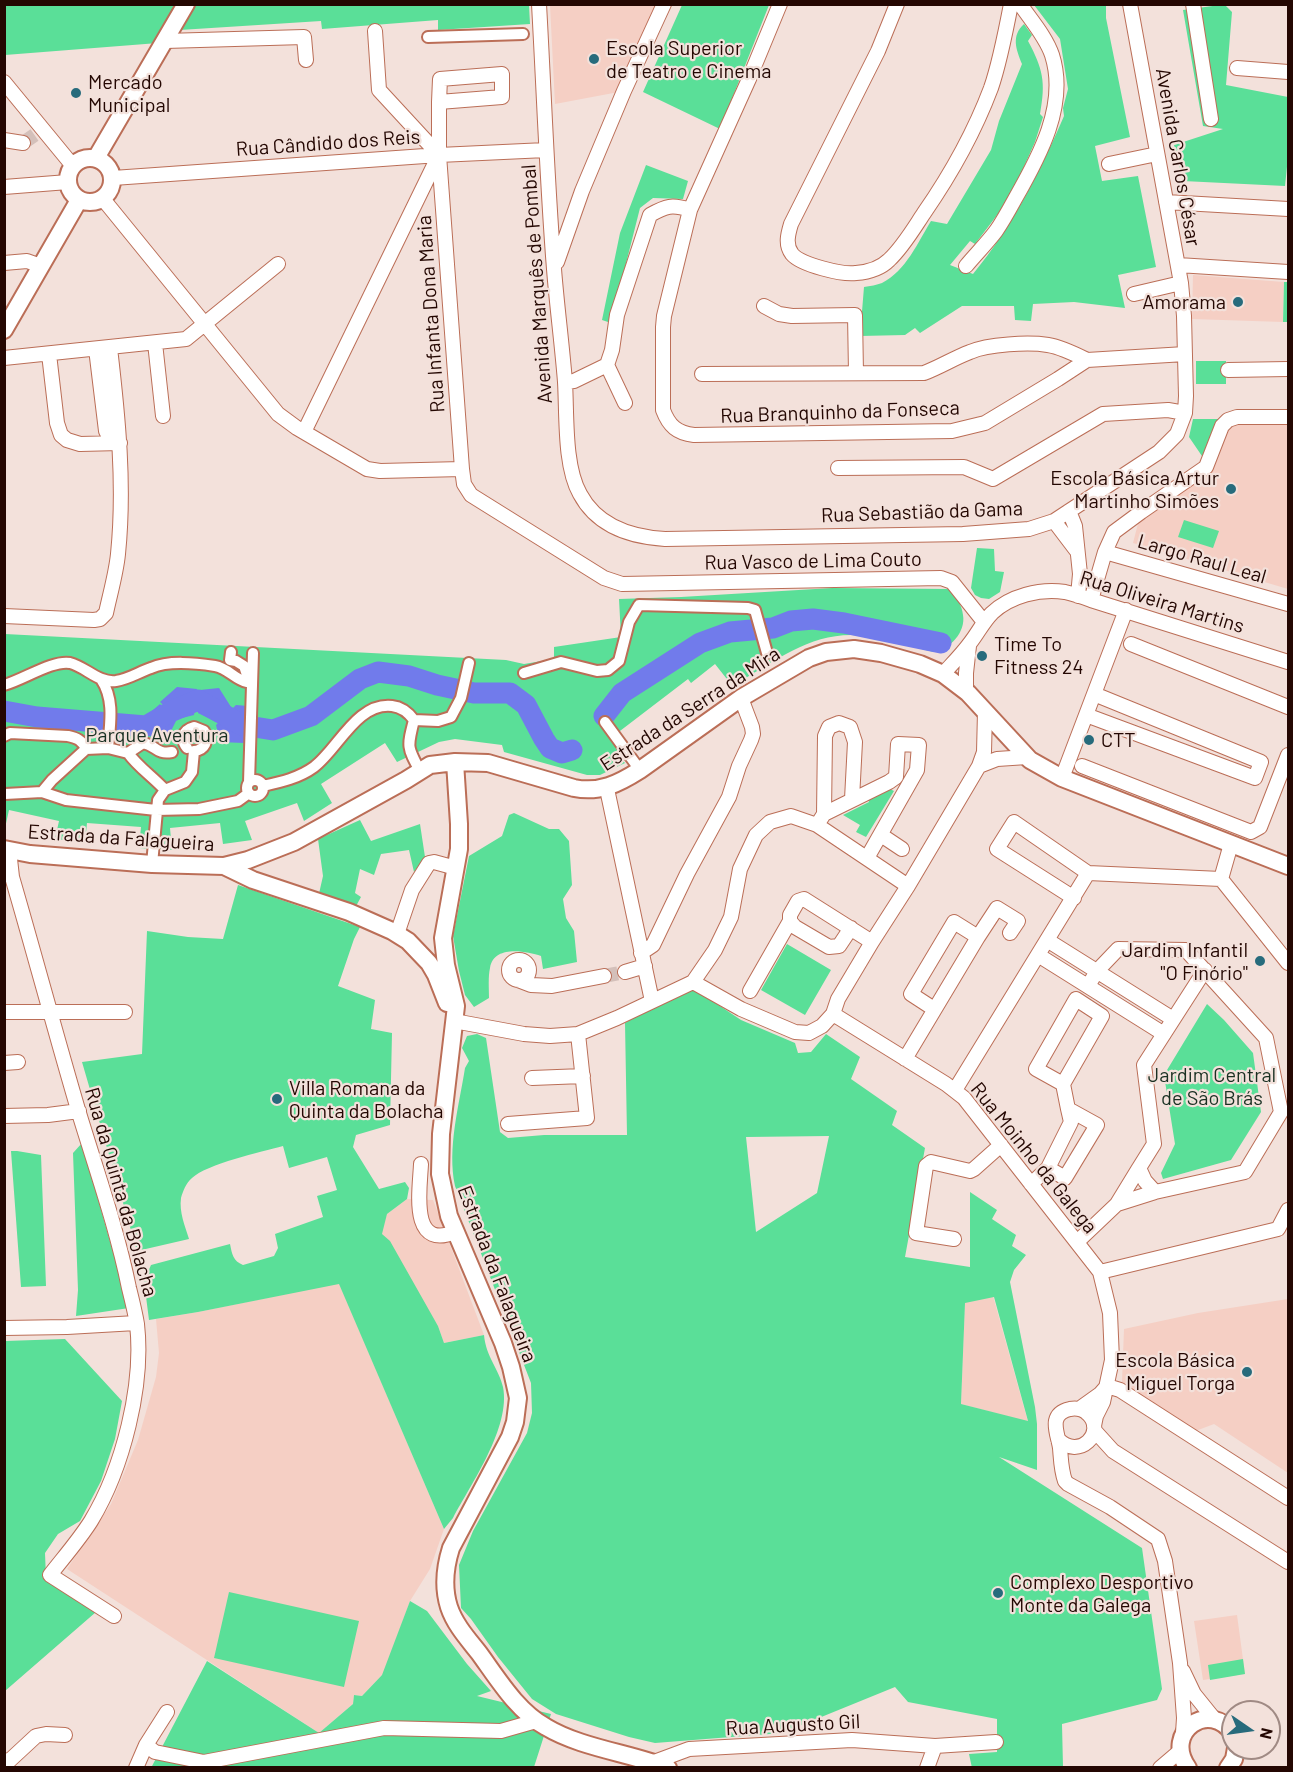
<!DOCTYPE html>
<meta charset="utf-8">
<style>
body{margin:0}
#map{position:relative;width:1293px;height:1772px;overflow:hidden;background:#f3e1db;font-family:Barlow,sans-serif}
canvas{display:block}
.frame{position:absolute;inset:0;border:6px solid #240702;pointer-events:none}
.north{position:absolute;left:1221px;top:1700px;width:60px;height:60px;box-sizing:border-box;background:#f3e1db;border:2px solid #a08a84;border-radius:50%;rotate:103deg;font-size:16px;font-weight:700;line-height:24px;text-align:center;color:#240702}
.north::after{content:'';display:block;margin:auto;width:21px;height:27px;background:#276b7c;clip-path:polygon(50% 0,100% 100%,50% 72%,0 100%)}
</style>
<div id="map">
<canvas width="1293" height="1772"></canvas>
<div class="frame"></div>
<div class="north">N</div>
</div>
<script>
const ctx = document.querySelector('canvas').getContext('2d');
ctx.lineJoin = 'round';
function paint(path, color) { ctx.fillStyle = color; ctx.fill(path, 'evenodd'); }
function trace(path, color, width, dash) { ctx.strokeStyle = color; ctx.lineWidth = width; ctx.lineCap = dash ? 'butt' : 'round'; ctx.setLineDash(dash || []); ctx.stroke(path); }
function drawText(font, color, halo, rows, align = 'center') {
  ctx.font = font + ' Barlow,sans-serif'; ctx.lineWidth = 4.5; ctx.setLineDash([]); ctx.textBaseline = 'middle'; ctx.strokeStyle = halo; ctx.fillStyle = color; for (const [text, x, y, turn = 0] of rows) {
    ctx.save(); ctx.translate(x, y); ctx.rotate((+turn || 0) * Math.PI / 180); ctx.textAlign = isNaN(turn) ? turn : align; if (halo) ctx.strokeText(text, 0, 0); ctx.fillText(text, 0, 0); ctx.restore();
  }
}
paint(new Path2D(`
 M550,5H657L624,91L555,104Z
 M1193,275L1284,282L1283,322L1192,319Z
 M1288,418V589L1133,543L1141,512L1206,467L1228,420Z
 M407,1199L433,1200L484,1335L444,1343L438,1326L381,1234L387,1214Z
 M339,1283L444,1529L430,1569L410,1601L384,1673L362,1696L354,1695L353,1704L319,1733L67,1569L111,1504L138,1440L156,1377L159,1353L156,1319L198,1312Z
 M993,1296L1028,1422L961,1404L965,1302Z
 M1288,1299V1473L1214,1424L1193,1432L1122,1382L1124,1329L1198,1313Z
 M1237,1615L1245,1674L1203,1680L1194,1621Z`), '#f5cfc4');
paint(new Path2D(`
 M5,5H529L530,24L438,30V20L322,29L321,21L164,31L158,43L5,55Z
 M682,5H769L720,129L643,92Z
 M1034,5H1106V18L1130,137L1095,146L1102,181L1138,176L1156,267L1118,275L1125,308L1074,302L1033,304L1031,321L1015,320L1014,306H962L920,333L915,328L905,335L860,336L864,287C870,286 877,285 882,283C906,271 918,242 931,221L947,224L991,150L999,121L1022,64C1016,49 1011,36 1024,24L1032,35L1028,41C1043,69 1046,82 1040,114L1043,117L1035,142L1018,180L1004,206L975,244L970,241L950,265L973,274C1012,227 1040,172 1064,116L1063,108L1068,89L1060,39Z
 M1220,5H1225L1232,12L1226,85L1288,97V157L1285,186L1183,181L1174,145L1223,129L1203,126L1183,10Z
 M646,165L688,181L683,199L653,198L640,208L611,323L602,320L620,233Z
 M1284,282H1288V322H1283Z
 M1196,361H1226V384H1196Z
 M1193,419H1221L1204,459L1189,437Z
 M1184,520L1219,531L1213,548L1178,537Z
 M977,548L994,549L995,571L1004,572L1000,592L989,599L981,598L975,595L971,588Z
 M832,588L951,589C956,597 962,605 963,615C966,632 950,649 934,652C911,647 889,639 866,636C816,629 780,658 739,682L730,683L715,664L691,683L688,679L616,734L630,753L623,761L625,763L600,775H587L504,752L502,745L455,739L439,742L397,762L385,743L321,784L332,803L304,821L297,803L245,821L252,840L223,844L220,823L170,828L172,850L139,848L141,827L87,823L85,843L55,839L59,821L9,810L5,828V634L506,660L524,664L554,659V647L621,637L619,599L681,597Z
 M890,789L894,791L866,837L856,832L860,825L843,815L869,802L868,799Z
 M514,813L549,829H559L569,841L572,885L563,899L566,918L574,931L577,962L543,969L541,956C525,951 494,945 490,968C488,977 489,988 489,998L474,1007L465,995L459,971L453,936L469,856L502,836L509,815Z
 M360,820L371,841L420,824L425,857L414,872L409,850L381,854L374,875L360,869L355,893L361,897L355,908L318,898L323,876L318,839Z
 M238,885L360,927L354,939L338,986L375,1000L371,1029L392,1033L390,1125L356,1135L353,1147L379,1189L405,1182L409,1188L407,1199L387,1214L382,1234L390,1241L438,1326L444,1343L484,1335C486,1357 499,1369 503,1387C511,1427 471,1484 453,1518L444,1529L339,1284L198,1312L149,1320L144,1281L151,1265L230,1244C232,1254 233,1261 243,1265L274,1256L278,1248L275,1234L323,1217L317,1196L337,1190L327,1157L289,1168L283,1146C261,1152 207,1164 192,1178C186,1183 183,1191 181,1198C179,1212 185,1226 189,1239L137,1251L82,1062L142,1054L147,931L188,937L223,939Z
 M787,944L831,970L805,1015L761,990Z
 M683,990H696L741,1020L795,1043L798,1053L811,1052L826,1034L860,1057L851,1079L897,1111L892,1125L925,1148L905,1257L970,1267V1192L997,1210L992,1219L1016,1235L1012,1246L1026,1255L1014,1270L1010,1282L1035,1407L1037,1424V1470L999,1457L1142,1548L1162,1689L1157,1700L1062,1724L1063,1767L972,1768L969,1754L997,1752V1719L908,1702L895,1687L782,1733L655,1743L629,1737L556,1714L532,1699L498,1657L471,1619L461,1608L459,1565L473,1531L527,1433L532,1413L531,1383L455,1186C447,1148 459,1106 465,1068L469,1061L462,1048L467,1036L477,1034L486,1038L500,1132L508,1138L544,1135H627L625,1023ZM829,1136L817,1193L756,1232L746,1137ZM994,1297L1028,1421L961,1404L965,1303Z
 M1207,1004L1224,1020L1253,1053L1261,1112L1231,1160L1163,1179L1161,1173L1175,1144L1164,1075Z
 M82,1143L129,1308L76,1316L78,1290L73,1153Z
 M11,1151H17L41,1155L46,1286L21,1287Z
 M65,1339L122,1401L115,1439L101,1481L80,1521L58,1534L45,1553L46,1578L96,1612L5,1691V1341Z
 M229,1592L359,1621L344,1687L214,1658Z
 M410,1601L427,1611L467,1664L491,1691L477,1696L551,1714L534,1767L151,1768L207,1661L319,1733L353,1704L354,1695L362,1696L382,1675Z
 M1243,1659L1245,1674L1210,1680L1208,1665Z`), '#5adf98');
paint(new Path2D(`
 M177,687L197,689L194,715L178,719L160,702Z
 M219,688L231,707L216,722L198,713L200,690Z
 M160,704L176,721L168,737L145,736L146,716Z
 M236,705L248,706L244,743L220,742L216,725Z
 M120,716L142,717L141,736H118L114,731L116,719Z`), '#717beb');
trace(new Path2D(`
 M4,711L37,717L146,726L170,712L198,700L242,725L273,730L311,716L360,679L378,672L409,676L437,685L474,693H510L526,705L544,739L550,748L562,753L572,750
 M604,716L622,693L700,643L730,632L773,628L791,621L813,619L844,623L941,643`), '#717beb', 21);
trace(new Path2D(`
 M23,143L36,134
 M604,976L625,972`), '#d4c0ba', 14, [14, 7]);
const pedestrian = new Path2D(`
 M428,37L523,34
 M524,673L561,662L597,671L608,670L619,661L629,622L639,605L748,608L755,610L767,653
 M101,679C115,700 110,724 108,748
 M4,685C23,680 52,660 70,663C86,667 98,683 116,681C129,679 139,672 151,668C169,660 195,663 215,666C228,668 235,680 247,682L248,678L244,666L236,661L230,660L231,652
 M414,720C407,747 407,747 420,771
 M605,722L640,770
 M4,736L10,733L68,736C77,738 82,740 86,749L108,748L128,753L143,743C156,745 156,755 172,752
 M128,753C138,767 153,777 165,790
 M247 788a8 8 0 1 1 16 0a8 8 0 1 1-16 0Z
 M249,782L253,653
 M263,786C281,782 299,778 314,767C338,749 357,702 392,706C402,707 408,712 414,720L438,721L451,717L461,698L469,663
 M42,792L52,780L86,749
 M5,794L42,792L66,800L156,810L199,809L238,801L249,793
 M152,864L158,800L165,790L185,782L192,772L194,751C205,750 209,741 204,731L194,727C183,730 180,739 187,748`);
const minor = new Path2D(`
 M539,4C544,93 547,181 554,269C557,307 562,344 565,382C567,415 564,466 580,494C597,526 631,537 665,539L963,534L1029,529L1054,521L1159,452L1177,434L1185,413L1186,396L1184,316L1181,283L1130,4
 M780,4L749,79L690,210L664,316L663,327V410C669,426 677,433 694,435L952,431L985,423L1058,379L1087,360L1185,354
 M897,4L878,51L791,224C788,234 785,245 792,254C801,265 843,275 856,273C869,272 880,269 889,260C903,247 914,228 924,213C951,174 974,133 991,88C999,65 1006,30 1011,4
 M1193,4L1211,119
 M375,31L379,90L439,155
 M165,41L304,37L306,60
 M1237,68L1288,72
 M4,82L73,166
 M439,102L440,79L502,74V97L439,102V155L462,469
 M4,140L23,143
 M1109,164L1157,154
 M113,178L439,155L546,150
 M4,187L68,182
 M103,199L278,414L297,428L367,469L380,471L462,469L464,484L471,495L604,578L622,584L941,578L952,582L984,622
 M1166,202L1288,209
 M557,262L582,191L624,91L664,4
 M4,263L27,261L41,266
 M1178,265L1288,272
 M966,266C976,254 987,243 996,231C1003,221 1009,210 1015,199C1039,157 1068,105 1052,55C1046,37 1031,20 1020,4
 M1134,294L1181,283
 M764,306L779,314L792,316L855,315L856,373
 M155,343L163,416
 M96,349L106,431L110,438L120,443
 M49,354L57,423L61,435L67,440L80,444L120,443
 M4,358L186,339L278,264
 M607,365L625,403
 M1228,370L1288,369
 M702,374L924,373C940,367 954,358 970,352C988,344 1029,342 1048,345C1061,347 1075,354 1087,360
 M565,382L574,381L607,365L612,350L617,315L650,215C666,206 672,204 690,210
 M304,432L438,157
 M838,468L964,467L993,479L1103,414L1168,410L1185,413
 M1069,511L1075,526L1080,574L1078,596
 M1054,521L1076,550
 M1105,552L1114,532L1141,512L1206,467L1222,426L1228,420L1237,417H1288
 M1091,600L1105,552L1288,604
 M4,616L94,620L100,619L106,613C110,594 116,574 118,554C125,485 118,416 110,348
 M1131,644L1288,707
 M943,674C952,664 962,654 970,643C978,633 983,622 992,613C1010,596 1040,588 1065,592C1074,594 1083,597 1091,600L1288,662
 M966,692V673L969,646
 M1086,715L1255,778L1261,762L1094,694
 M979,766L997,759L1027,757
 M1082,766L1251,832L1260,827L1288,755
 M1062,778L1126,610
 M607,789L652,1001
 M824,814L825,736L829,727L839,723L850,727L855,742L852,799
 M817,825L824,814L889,782L896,777L898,744L919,745L917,770L867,858
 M881,835L902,849
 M9,850L12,877C35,956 56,1035 79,1113C97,1172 117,1229 129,1288C132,1300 135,1312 137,1324C144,1385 123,1468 91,1521C79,1540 64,1557 50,1575L114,1616
 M1221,879L1288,963
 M1221,879L1231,844
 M1074,898L997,849L1014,822L1088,873
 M790,921L795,927L829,947L839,946L851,928
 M397,934L412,890L429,863L434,862L456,868
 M978,937L997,908L1018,921L1010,933
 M1047,940L1173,1019
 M641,953L653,945L687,874L729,797L739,766L751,740L753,734L752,727L741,698
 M1038,955L1164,1034
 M509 970a10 10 0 1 1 20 0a10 10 0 1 1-20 0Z
 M625,972L645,966
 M518,980L531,985L552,986L604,976
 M693,982L741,1009L795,1032L809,1033L822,1026L833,1014L838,999L872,942L908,886L979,766L984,752L985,712
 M750,991L790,921V915L798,901L804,899L872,942
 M4,1012H125
 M833,1014L946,1084L964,1098L1100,1272L1110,1313L1112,1360L1103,1402L1096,1416L1094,1426
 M454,1021L524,1034L550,1036L578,1034L617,1018L693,982L715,950L731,917L740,869L756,835L770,822L791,816L817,825L908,886
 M905,1059L978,937L954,922L911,994L934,1009
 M4,1063L18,1062
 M532,1078L583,1076
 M1063,1084L1036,1069L1076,999L1102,1016L1063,1084L1068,1109
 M955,1090L1088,873L1221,879
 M4,1116L48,1115L79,1111
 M508,1124L587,1118L578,1034
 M421,1164C420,1189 409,1251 455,1232
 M1031,1184L1048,1168L1071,1122L1068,1109L1097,1125L1065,1178L1048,1168
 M1155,1192L1145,1181L1139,1168L1154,1144L1144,1065L1205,970
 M1117,1204L1139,1168
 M954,1239L916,1233L926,1166L931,1162L970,1171L974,1169L1001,1145
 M1077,1242L1117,1204L1155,1192L1245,1172L1281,1112L1266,1038L1186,950L1118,949L1097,971L1088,986
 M1100,1272L1278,1229L1288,1210
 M4,1328L67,1327L136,1323
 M1107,1386L1120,1390L1288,1498
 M1079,1409L1100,1394L1107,1386
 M1094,1430L1113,1451L1288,1562
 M1058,1439C1079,1461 1107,1432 1088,1414C1083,1409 1076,1408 1070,1409C1047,1414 1058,1434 1060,1448C1061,1459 1061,1470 1065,1481L1068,1484L1110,1507L1158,1539L1165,1561L1180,1663L1184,1718L1183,1733
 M1183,1671L1194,1694L1215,1720
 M146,1745L155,1752L204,1762L384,1728L501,1731L536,1721
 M4,1760L9,1761L36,1736L46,1734L65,1735
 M654,1762L689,1749L852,1740L935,1746L996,1742
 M136,1768L146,1745L167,1712
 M927,1768L935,1746
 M1160,1768L1180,1751`);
const tertiary = new Path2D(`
 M68 180a22 22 0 1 1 44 0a22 22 0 1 1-44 0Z
 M96,158L186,4
 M4,330L79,200
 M455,762L459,824V849L443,938L446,965L456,1006L441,1134L440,1174L449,1216L503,1343L511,1367L518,1398L515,1422L510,1437L451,1548C445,1567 443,1588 449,1607C455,1625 468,1639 479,1653C498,1679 517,1711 546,1727C581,1748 630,1753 668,1768
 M4,849L30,854L152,864L224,866L253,880L349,912L392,931L408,941L429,963L436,975L447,1003
 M224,866L248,860L294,842L406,780L430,765L455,762L488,763L574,788C600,793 618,784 640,770L741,698L809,658L826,652L854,649L881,653L920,664L943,674L968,693L1030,760L1062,778L1288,866
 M1188,1768C1162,1732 1210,1699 1233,1734
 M1228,1768L1234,1759L1236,1748`);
trace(pedestrian, '#bb6e57', 14);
trace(minor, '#bb6e57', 16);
trace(tertiary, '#bb6e57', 20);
trace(pedestrian, '#fff', 10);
trace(minor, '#fff', 14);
trace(tertiary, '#fff', 16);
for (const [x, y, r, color] of [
 [594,59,6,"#276b7c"],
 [76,93,6,"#276b7c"],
 [1238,302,6,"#276b7c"],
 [1231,489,6,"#276b7c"],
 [982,656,6,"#276b7c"],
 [1089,740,6,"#276b7c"],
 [1260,961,6,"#276b7c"],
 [277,1099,6,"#276b7c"],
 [1247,1372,6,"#276b7c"],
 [998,1593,6,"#276b7c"]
]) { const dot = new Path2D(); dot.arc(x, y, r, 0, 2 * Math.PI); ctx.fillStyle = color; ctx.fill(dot); trace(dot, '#f3e1db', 2); }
drawText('20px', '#240702', '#f3e1db', [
 ["Escola Superior",606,48],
 ["de Teatro e Cinema",606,71],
 ["Mercado",88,82],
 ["Municipal",88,105],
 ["Amorama",1226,302,"right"],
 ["Escola Básica Artur",1219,478,"right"],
 ["Martinho Simões",1219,501,"right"],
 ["Time To",994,644],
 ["Fitness 24",994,667],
 ["CTT",1101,740],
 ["Jardim Infantil",1248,950,"right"],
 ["\"O Finório\"",1248,973,"right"],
 ["Villa Romana da",289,1088],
 ["Quinta da Bolacha",289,1111],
 ["Escola Básica",1235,1360,"right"],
 ["Miguel Torga",1235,1383,"right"],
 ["Complexo Desportivo",1010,1582],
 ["Monte da Galega",1010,1605]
], 'left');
drawText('20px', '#240702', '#f3e1db', [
 ["Rua Cândido dos Reis",328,143,-4],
 ["Avenida Carlos César",1178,157,80],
 ["Avenida Marquês de Pombal",537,284,-94],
 ["Rua Infanta Dona Maria",431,314,-94],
 ["Rua Branquinho da Fonseca",840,412,-2],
 ["Rua Sebastião da Gama",922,512,-2],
 ["Largo Raul Leal",1202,559,16],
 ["Rua Vasco de Lima Couto",813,561,-1],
 ["Rua Oliveira Martins",1162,602,17],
 ["Estrada da Serra da Mira",690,709,-33],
 ["Estrada da Falagueira",121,838,4],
 ["Rua Moinho da Galega",1034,1158,51],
 ["Rua da Quinta da Bolacha",121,1192,74],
 ["Estrada da Falagueira",497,1274,69],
 ["Rua Augusto Gil",793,1725,-3]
]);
drawText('20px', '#193022', '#f3e1db', [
 ["Parque Aventura",157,735],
 ["Jardim Central",1212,1075],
 ["de São Brás",1212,1098]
]);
</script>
